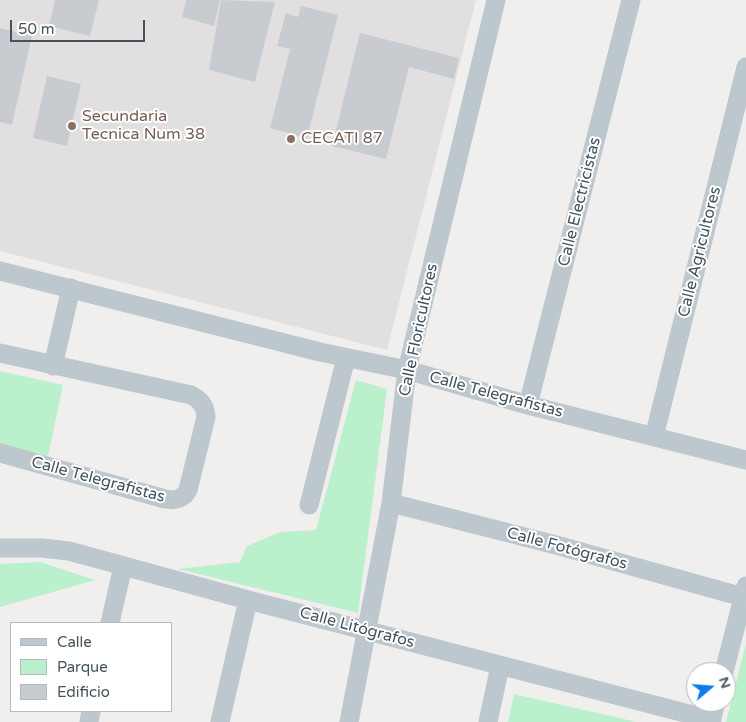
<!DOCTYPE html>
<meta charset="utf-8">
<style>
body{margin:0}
#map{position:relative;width:746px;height:722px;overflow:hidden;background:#f1eeee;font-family:"Varela Round",sans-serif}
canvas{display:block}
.legend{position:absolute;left:10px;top:622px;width:162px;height:90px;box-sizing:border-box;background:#fff;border:1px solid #b5babe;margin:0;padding:6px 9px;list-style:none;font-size:15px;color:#46535d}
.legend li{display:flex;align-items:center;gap:10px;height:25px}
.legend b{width:25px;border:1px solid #b5babe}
.north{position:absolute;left:686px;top:662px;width:50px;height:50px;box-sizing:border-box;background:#fff;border:1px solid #b5babe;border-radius:50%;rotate:72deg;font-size:14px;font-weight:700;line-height:20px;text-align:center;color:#46535d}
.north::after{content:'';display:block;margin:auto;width:18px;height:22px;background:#107cea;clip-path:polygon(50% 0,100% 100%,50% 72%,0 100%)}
.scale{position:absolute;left:10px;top:20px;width:135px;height:22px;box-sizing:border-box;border:2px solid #46535d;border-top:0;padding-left:6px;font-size:15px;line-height:18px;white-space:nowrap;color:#46535d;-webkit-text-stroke:4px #fff;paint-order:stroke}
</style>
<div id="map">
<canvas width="746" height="722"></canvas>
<ul class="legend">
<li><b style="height:6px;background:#bcc7ce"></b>Calle</li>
<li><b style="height:14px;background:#baf1cc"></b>Parque</li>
<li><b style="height:14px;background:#c8ccd1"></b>Edificio</li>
</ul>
<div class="north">N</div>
<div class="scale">50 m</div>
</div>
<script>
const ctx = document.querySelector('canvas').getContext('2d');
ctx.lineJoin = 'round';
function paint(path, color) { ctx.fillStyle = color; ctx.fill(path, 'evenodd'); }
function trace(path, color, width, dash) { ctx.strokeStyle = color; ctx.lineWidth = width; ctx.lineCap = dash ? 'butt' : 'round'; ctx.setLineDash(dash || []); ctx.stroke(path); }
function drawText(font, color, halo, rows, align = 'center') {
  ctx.font = font + ' "Varela Round",sans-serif'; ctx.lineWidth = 4; ctx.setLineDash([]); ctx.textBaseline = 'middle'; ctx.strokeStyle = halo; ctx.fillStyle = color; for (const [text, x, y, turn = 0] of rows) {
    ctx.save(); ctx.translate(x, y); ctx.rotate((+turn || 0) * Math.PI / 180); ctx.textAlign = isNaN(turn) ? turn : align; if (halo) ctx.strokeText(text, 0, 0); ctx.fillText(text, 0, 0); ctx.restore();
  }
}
paint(new Path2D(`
 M0,0H476L387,350L0,251Z`), '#e2dfe1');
paint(new Path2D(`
 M0,371L63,385L48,456L0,445Z
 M356,380L387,389L358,613L178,569L240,562L247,546L280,532L316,530Z
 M40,562L95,580L0,607V564Z
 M746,643V722H726Z
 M514,694L637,722H508Z`), '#baf1cc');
paint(new Path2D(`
 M55,0H99L90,36L49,26Z
 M186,0H220L214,26L182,17Z
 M221,0L275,2L255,82L209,70Z
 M301,6L338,15L307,138L270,128L290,49L277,46L286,13L298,17Z
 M0,28L32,36L12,125L0,122Z
 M360,33L459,58L454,79L409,67L386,159L332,146Z
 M47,76L81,84L67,146L33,138Z`), '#c8ccd1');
trace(new Path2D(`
 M0,271L320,352L407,370L528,405L746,460
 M0,353L191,395C202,401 205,406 206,417L188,490C183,499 176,501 165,499L0,453
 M53,366L71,288
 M528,405L631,0
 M654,437L746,67
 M391,503L556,545L743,597
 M309,505L346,358
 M0,548H42L69,551L248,600L712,720
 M110,623L123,566
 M724,672L746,586
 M89,722L91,711
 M220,722L248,600
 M349,722L391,503L407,370L496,0
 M488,722L500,666
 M711,722L716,702`), '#bcc7ce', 19);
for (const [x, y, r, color] of [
 [72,126,5,"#8d6e63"],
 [291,139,5,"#8d6e63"]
]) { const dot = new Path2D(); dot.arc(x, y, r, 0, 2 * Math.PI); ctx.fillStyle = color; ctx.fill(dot); trace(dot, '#fff', 2); }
drawText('16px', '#785e54', '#fff', [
 ["Secundaria",82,117],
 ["Tecnica Num 38",82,135],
 ["CECATI 87",301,139]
], 'left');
drawText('16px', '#46535d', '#fff', [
 ["Calle Electricistas",580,202,-76],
 ["Calle Agricultores",700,252,-76],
 ["Calle Floricultores",419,330,-78],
 ["Calle Telegrafistas",496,395,15],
 ["Calle Telegrafistas",98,480,15],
 ["Calle Fotógrafos",567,549,15],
 ["Calle Litógrafos",357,628,15]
]);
</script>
